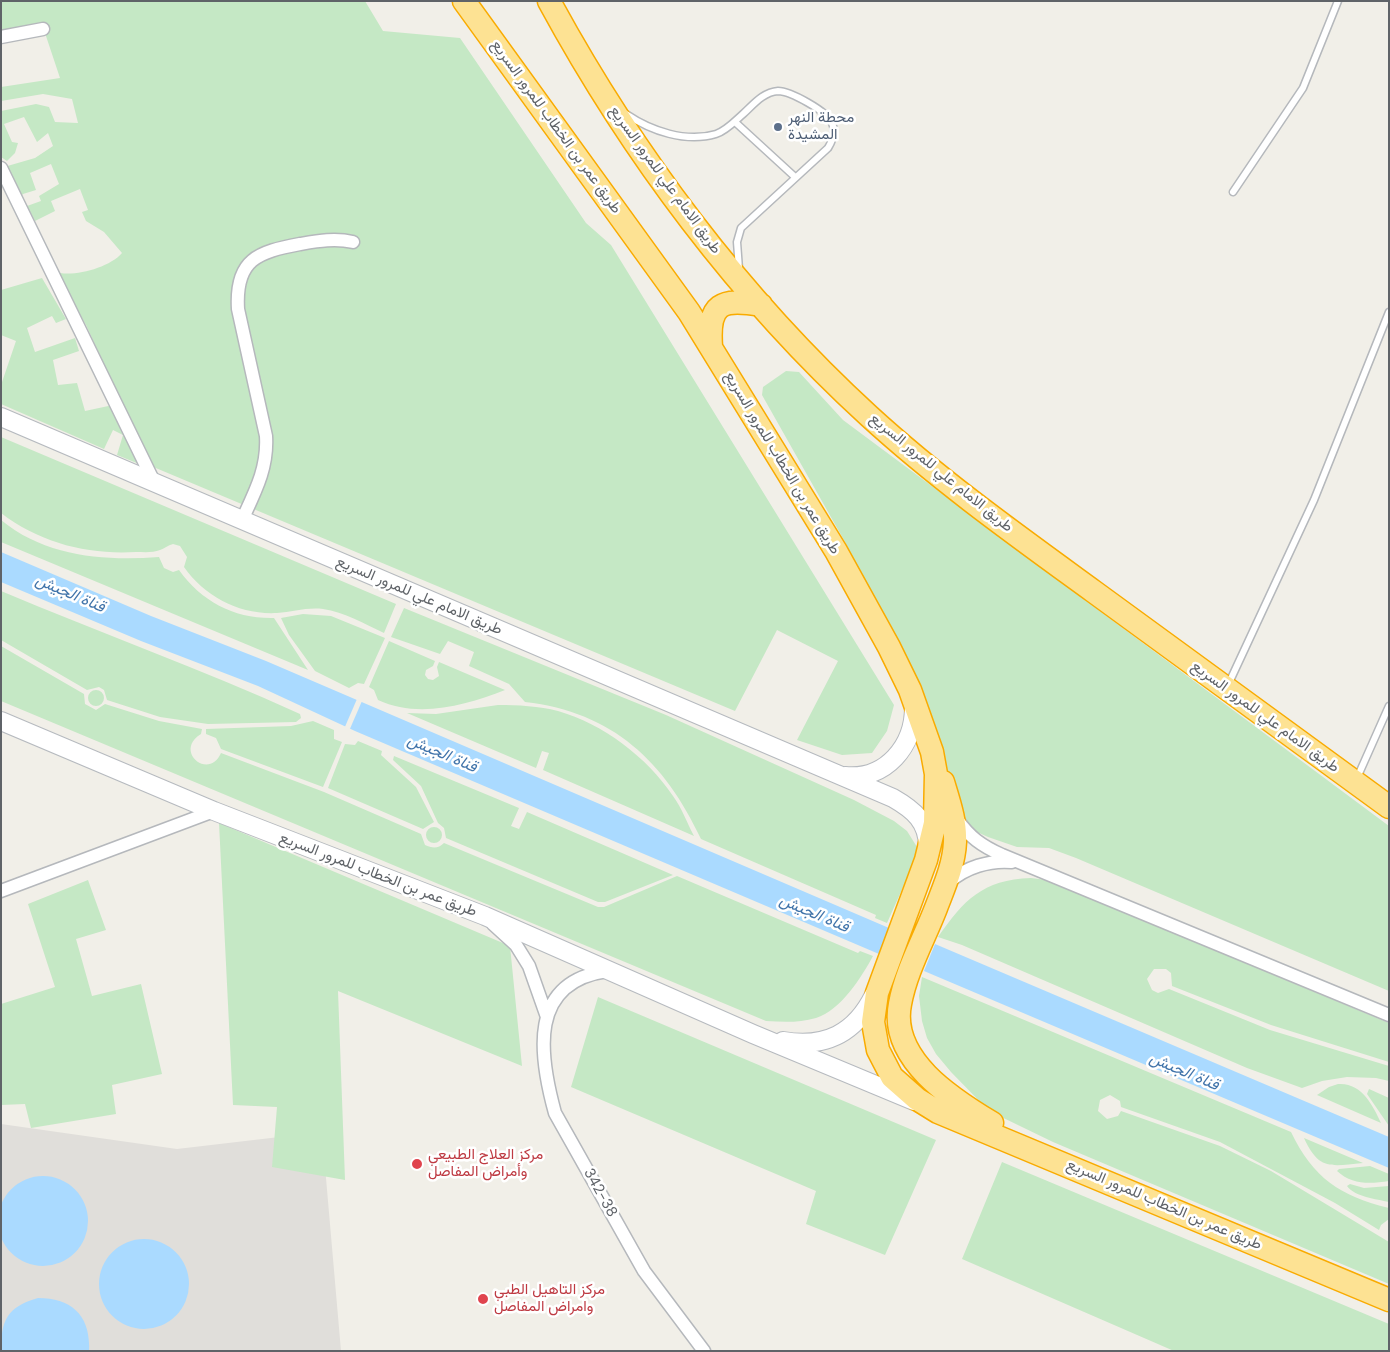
<!DOCTYPE html>
<meta charset="utf-8">
<style>
body{margin:0}
#map{position:relative;width:1390px;height:1352px;overflow:hidden;background:#f1efe8;font-family:"DM Sans",sans-serif}
canvas{display:block}
.frame{position:absolute;inset:0;border:2px solid #5f6368;pointer-events:none}
</style>
<div id="map">
<canvas width="1390" height="1352"></canvas>
<div class="frame"></div>
</div>
<script>
const ctx = document.querySelector('canvas').getContext('2d');
ctx.lineJoin = 'round';
function paint(path, color) { ctx.fillStyle = color; ctx.fill(path, 'evenodd'); }
function trace(path, color, width, dash) { ctx.strokeStyle = color; ctx.lineWidth = width; ctx.lineCap = dash ? 'butt' : 'round'; ctx.setLineDash(dash || []); ctx.stroke(path); }
function drawText(font, color, halo, rows, align = 'center') {
  ctx.font = font + ' "DM Sans",Vazirmatn,sans-serif'; ctx.lineWidth = 5; ctx.setLineDash([]); ctx.textBaseline = 'middle'; ctx.strokeStyle = halo; ctx.fillStyle = color; for (const [text, x, y, turn = 0] of rows) {
    ctx.save(); ctx.translate(x, y); ctx.rotate((+turn || 0) * Math.PI / 180); ctx.textAlign = isNaN(turn) ? turn : align; if (halo) ctx.strokeText(text, 0, 0); ctx.fillText(text, 0, 0); ctx.restore();
  }
}
paint(new Path2D(`
 M1,1124L177,1149L322,1132L341,1351H1Z`), '#e0deda');
paint(new Path2D(`
 M1,1H365L383,31L460,38L586,223L611,245L894,705L887,731L872,753L842,755L797,740L838,661L777,630L735,711L151,466L86,325L58,278L60,273C78,276 110,267 122,253L104,232L86,221L82,212L88,210L80,189L51,201L55,211L35,221L27,206L41,201L39,196L59,184L51,164L30,173L36,190L23,194L18,200L4,167L35,158L53,146L48,133L37,142L24,117L4,124L12,142L18,143L15,153L7,161L1,157V111L36,104L49,107L55,122L78,123L72,99L43,94L1,101V87L60,78L42,24L1,33Z
 M42,278L66,319L56,323L52,316L27,328L35,352L75,338L79,351L53,360L58,385L77,383L85,411L113,405L144,466L117,455L123,435L113,430L104,449L1,404V385L16,341L1,335V290Z
 M786,371L799,372L843,420L1389,826V991L1076,858L1049,848L1017,847L988,837L966,827L957,814L920,687L845,542L762,395L763,387Z
 M1,437L396,604L384,633C365,624 344,612 323,609C307,607 292,612 277,613C240,615 205,597 184,567L187,557L180,546L173,544C168,545 164,549 160,550C153,553 144,552 136,552C88,555 40,543 1,513Z
 M1,520C46,557 104,561 159,557L164,568L173,572L179,570C202,602 235,619 274,618L308,670L1,542Z
 M1,591C100,633 202,669 300,714L301,718L296,722L208,724L160,717L107,700L104,690L99,687L87,690L1,640Z
 M404,608L666,715L854,800L894,821L907,831L917,847L912,867L887,923L875,918L876,915L701,839C665,762 613,712 525,702L509,684L469,666L474,652L448,641L440,654L391,637Z
 M303,614L331,616L385,638L364,684L358,683L349,688L315,671L289,635L281,618Z
 M389,641L435,661L433,666L426,670L425,675L428,679L433,680L439,676L437,667L439,662L505,690C466,705 419,719 378,700L374,690L369,687Z
 M1,646L84,694L85,704L96,710L105,704L159,721L202,729L201,734C173,751 209,781 221,753L324,792L421,834L425,845C432,848 438,849 444,843L598,907H604L677,876L858,953L860,951L873,956C861,978 841,1010 816,1018C799,1023 783,1022 766,1021L1,701Z
 M88 698a8 8 0 1 1 16 0a8 8 0 1 1-16 0Z
 M498,705C518,705 539,706 558,711C603,724 647,757 673,796C682,808 687,823 694,836L543,770L549,753L542,751L536,768L407,713L436,714Z
 M313,721L334,730V739L342,742L323,787L221,749L216,738L206,734V729L291,726Z
 M358,741L382,751L381,755L416,787L434,822L423,829L328,788L345,744L355,745Z
 M394,756L519,808L511,826L519,829L527,812L673,875L605,902H598L446,838L444,828L438,823L421,786L393,760Z
 M219,823L510,946L522,1066L338,991L345,1180L272,1167L277,1107L233,1105Z
 M426 835a8 8 0 1 1 16 0a8 8 0 1 1-16 0Z
 M1031,878L1047,880L1389,1023V1062L1271,1025L1172,986L1171,973L1166,969H1154L1147,979L1152,990L1158,993L1169,989L1270,1030L1389,1066V1081L1376,1078L1347,1077L1322,1081L1302,1088L1247,1068L962,945L938,937C964,900 982,880 1031,878Z
 M88,880L106,930L76,939L92,996L141,984L162,1074L112,1085L116,1114L31,1128L25,1104L1,1105V1004L55,987L28,904Z
 M922,977L1291,1132C1313,1178 1340,1196 1389,1208V1219L1381,1225L1379,1230L1335,1203L1220,1142L1121,1107L1120,1101L1110,1095L1100,1100L1098,1111L1107,1119L1118,1116L1121,1111L1220,1146L1271,1171L1389,1242V1284L1053,1142L989,1111L951,1072L936,1054L927,1038L922,1021L919,996Z
 M598,997L936,1140L885,1255L806,1224L816,1191L571,1087Z
 M1338,1084C1361,1082 1373,1105 1381,1123L1317,1095L1329,1087Z
 M1369,1089L1389,1098V1126L1367,1094Z
 M1304,1138L1363,1163C1331,1166 1319,1171 1304,1138Z
 M1002,1162L1389,1324V1351H1174L962,1259Z
 M1370,1166L1389,1174V1181C1370,1184 1352,1185 1337,1171L1339,1169Z
 M1350,1184L1364,1188L1389,1186V1202C1376,1199 1355,1197 1347,1186Z`), '#c5e8c5');
paint(new Path2D(`
 M1,552L151,616L266,661L889,928L879,954L355,731L258,686L141,641L1,582Z
 M935,944L1389,1137V1168L924,971Z
 M-2 1221a45 45 0 1 1 90 0a45 45 0 1 1-90 0Z
 M99 1284a45 45 0 1 1 90 0a45 45 0 1 1-90 0Z
 M38,1298C72,1298 91,1316 89,1351H1C1,1320 7,1307 38,1298Z`), '#aadaff');
paint(new Path2D(`
 M357,699L362,701L349,731L344,729Z`), '#f1efe8');
const service = new Path2D(`
 M626,114C651,131 686,143 716,134C726,131 735,121 743,114C753,105 763,92 778,91C790,91 827,111 832,123C836,132 833,140 828,148L741,228L737,242L739,269
 M735,122L795,177
 M1233,192L1303,88L1338,1
 M1228,685L1314,500L1389,312
 M1357,778L1389,706`);
const minor = new Path2D(`
 M1,37L43,29
 M1,168L154,482
 M242,520C255,492 268,468 266,436L238,309C235,259 258,252 300,244C318,241 335,238 353,242
 M957,819C969,837 982,846 1002,855L1389,1015
 M948,883C965,867 990,860 1012,862
 M1,891L214,811
 M493,924L516,945L529,966L547,1017
 M607,971C528,982 539,1055 555,1113L644,1271L704,1351`);
const secondary = new Path2D(`
 M1,417L893,798C914,810 928,822 928,847
 M1,721L214,811L485,916L753,1034L914,1101
 M845,776C886,780 914,746 914,707
 M783,1041C825,1048 855,1034 874,995`);
const motorway = new Path2D(`
 M464,1L689,312L836,551L889,647L910,690L932,752L936,774L935,823L926,860L877,993L873,1022L878,1050L892,1077L917,1099L938,1112L1389,1300
 M549,1C632,154 740,298 869,416C939,480 1016,535 1093,591C1191,663 1290,735 1389,807
 M711,347C708,303 721,298 761,305
 M943,782C949,802 956,822 955,842C954,865 944,887 936,908C924,939 906,971 900,1004C889,1059 952,1099 992,1123`);
trace(service, '#b5b8bc', 9);
trace(minor, '#b5b8bc', 15);
trace(secondary, '#b6babf', 20);
trace(motorway, '#f9ab00', 25);
trace(service, '#fff', 6);
trace(minor, '#fff', 12);
trace(secondary, '#fff', 18);
trace(motorway, '#fde293', 22);
for (const [x, y, r, color] of [
 [778,127,5,"#5c6f8a"],
 [417,1164,6,"#e0444e"],
 [483,1299,6,"#e0444e"]
]) { const dot = new Path2D(); dot.arc(x, y, r, 0, 2 * Math.PI); ctx.fillStyle = color; ctx.fill(dot); trace(dot, '#fff', 2); }
drawText('15px', '#4e5e75', '#fff', [
 ["محطة النهر",788,118],
 ["المشيدة",788,135]
], 'left');
drawText('15px', '#5f6368', '#fff', [
 ["طريق عمر بن الخطاب للمرور السريع",556,127,54],
 ["طريق الامام علي للمرور السريع",665,180,54],
 ["طريق عمر بن الخطاب للمرور السريع",782,463,59],
 ["طريق الامام علي للمرور السريع",941,473,39],
 ["طريق الامام علي للمرور السريع",419,596,23],
 ["طريق الامام علي للمرور السريع",1265,717,36],
 ["طريق عمر بن الخطاب للمرور السريع",378,875,21],
 ["342-38",600,1193,61],
 ["طريق عمر بن الخطاب للمرور السريع",1164,1205,23]
]);
drawText('15px', '#be3a42', '#fff', [
 ["مركز العلاج الطبيعي",428,1155],
 ["وأمراض المفاصل",428,1172],
 ["مركز التاهيل الطبي",494,1290],
 ["وامراض المفاصل",494,1307]
], 'left');
drawText('italic 16px', '#4174aa', '#fff', [
 ["قناة الجيش",70,594,23],
 ["قناة الجيش",442,754,23],
 ["قناة الجيش",814,914,23],
 ["قناة الجيش",1184,1072,23]
]);
</script>
